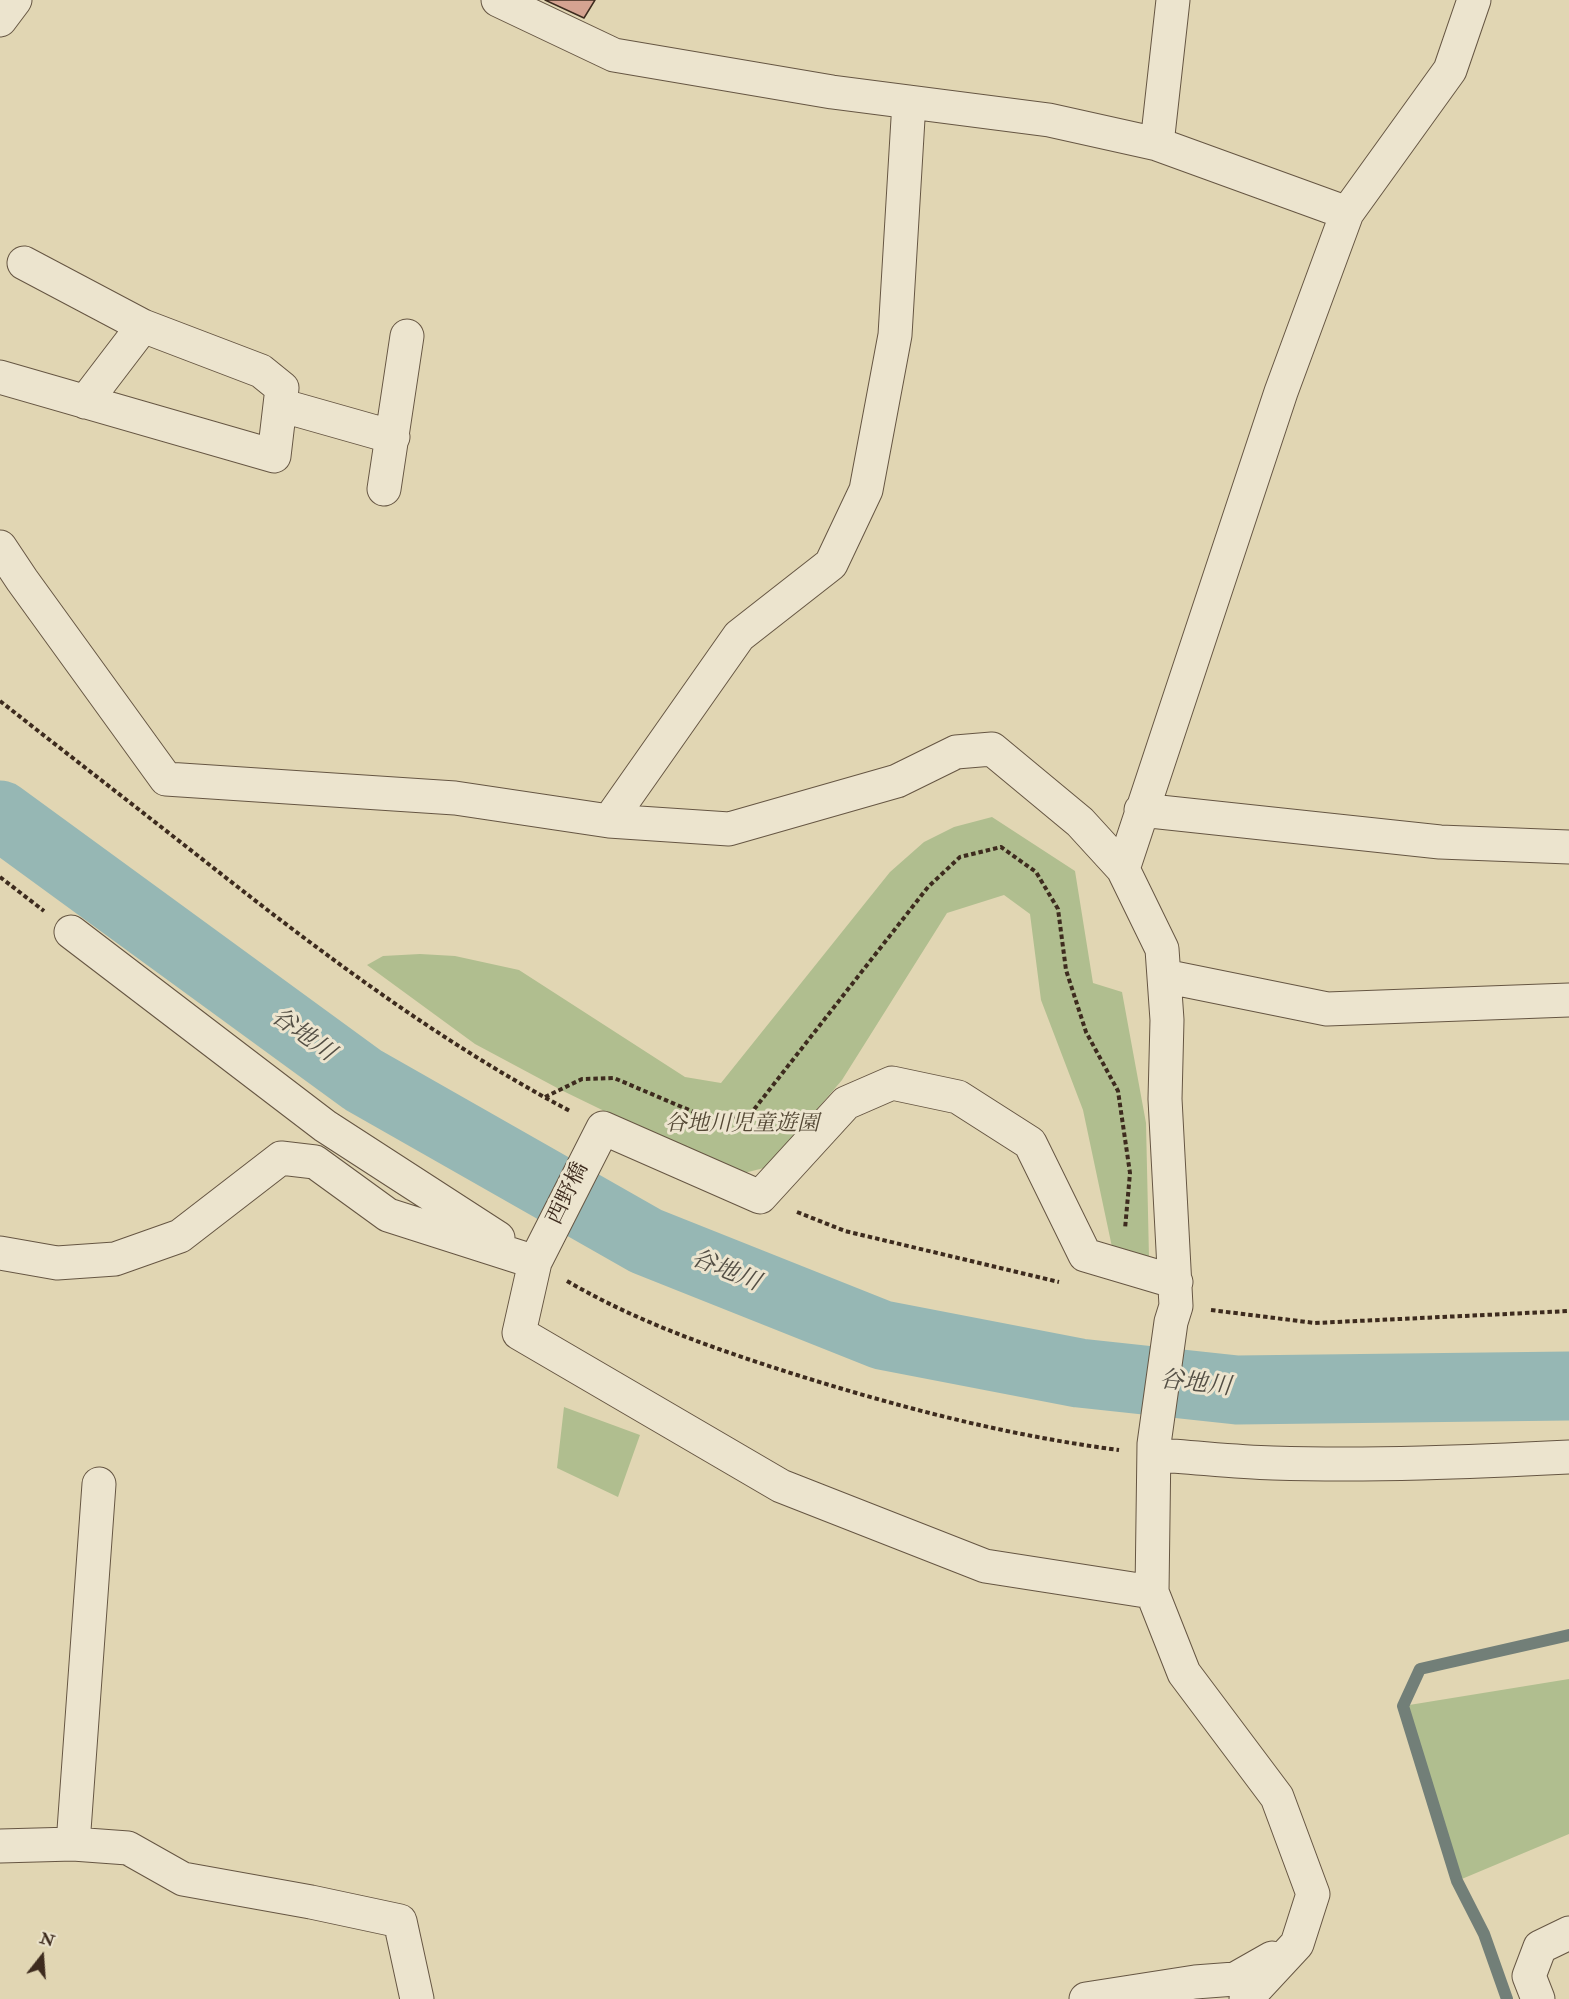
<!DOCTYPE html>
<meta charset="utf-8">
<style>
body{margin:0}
#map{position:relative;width:1569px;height:1999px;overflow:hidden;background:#e1d6b3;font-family:"IM FELL Double Pica",serif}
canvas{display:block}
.north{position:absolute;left:12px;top:1927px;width:60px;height:60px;-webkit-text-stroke:4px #ece4ce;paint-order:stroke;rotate:17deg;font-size:16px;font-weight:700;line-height:24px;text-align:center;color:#3d2b1e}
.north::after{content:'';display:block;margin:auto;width:21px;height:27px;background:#3d2b1e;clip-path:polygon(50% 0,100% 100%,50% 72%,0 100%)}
</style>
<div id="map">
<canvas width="1569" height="1999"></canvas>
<div class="north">N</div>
</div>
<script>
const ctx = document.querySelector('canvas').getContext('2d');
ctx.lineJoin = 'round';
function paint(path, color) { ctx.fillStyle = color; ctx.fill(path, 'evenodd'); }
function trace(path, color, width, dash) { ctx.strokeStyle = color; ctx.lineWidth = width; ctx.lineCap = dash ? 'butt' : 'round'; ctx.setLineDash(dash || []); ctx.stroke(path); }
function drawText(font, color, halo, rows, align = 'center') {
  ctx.font = font + ' "IM FELL Double Pica","Noto Serif JP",serif'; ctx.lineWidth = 6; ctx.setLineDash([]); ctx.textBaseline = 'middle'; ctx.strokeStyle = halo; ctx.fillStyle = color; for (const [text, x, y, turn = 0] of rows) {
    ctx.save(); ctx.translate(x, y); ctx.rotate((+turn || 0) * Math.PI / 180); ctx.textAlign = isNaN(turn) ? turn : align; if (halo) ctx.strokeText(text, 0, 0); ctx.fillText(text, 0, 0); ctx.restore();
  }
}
paint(new Path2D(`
 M992,817L1075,871L1093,983L1122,992L1146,1123L1149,1258L1112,1247L1083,1110L1041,1000L1030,914L1004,895L947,913L842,1080L768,1167L736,1175L561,1090L475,1044L367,965L383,956L420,954L455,956L519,970L685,1077L721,1083L890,872L924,842L954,827Z
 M564,1407L640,1435L618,1497L557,1468Z
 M1569,1679V1834L1457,1881L1403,1706Z`), '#b0be8f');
trace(new Path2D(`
 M1507,1999L1484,1934L1457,1881L1403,1706L1420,1669L1569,1635`), '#727f78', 12);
trace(new Path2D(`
 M0,815L363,1080L646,1241L882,1335L1079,1373L1237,1390L1569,1386`), '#96b7b4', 69);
const building = new Path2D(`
 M545,0H595L584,18Z`);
paint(building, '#d5a391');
trace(building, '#3d2b1e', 1.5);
const minor = new Path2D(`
 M498,0L614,55L832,92L1049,120L1157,144L1347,213
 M0,20L15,0
 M1157,144L1173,0
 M0,377L274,456L282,388L261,371L143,326L24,263
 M85,402L143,326
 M280,405L393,437
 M384,489L407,336
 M0,547L22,580L166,779L455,798L609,821L729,829L897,781L956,752L992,749L1080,822L1123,869
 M1141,810L1440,842L1569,847
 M609,821L739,636L831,564L866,490L895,335L909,102
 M71,932L325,1126L498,1238
 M1164,976L1327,1009L1569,1000
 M0,1253L57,1263L115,1259L180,1236L281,1158L315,1162L388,1215L535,1262
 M1155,1455C1194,1457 1234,1462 1273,1463C1372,1466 1470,1462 1569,1457
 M1152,1592L985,1566L781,1486L519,1333L535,1262L603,1128L760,1197L846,1103L892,1083L958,1097L1030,1143L1085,1255L1176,1282
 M73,1844L99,1484
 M0,1846L73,1844L128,1848L183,1879L311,1902L400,1921L417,1999
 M1086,1999L1195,1982L1235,1979L1272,1958
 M1246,1999L1297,1944L1313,1894L1277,1797L1184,1673L1152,1592L1154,1444L1171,1322L1176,1306L1165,1099L1167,1020L1162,949L1123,869L1281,392L1347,213L1450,70L1474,0
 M1538,1999L1529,1976L1540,1947L1569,1933`);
trace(minor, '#665643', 35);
trace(new Path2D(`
 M0,701C70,756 141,811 211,866C324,955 443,1044 570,1111
 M0,877L44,911
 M545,1097L582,1079L614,1078L696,1113L726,1122L752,1112L928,887L960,857L1001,847L1036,872L1058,909L1066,970L1086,1032L1118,1091L1130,1173L1125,1229
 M797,1212L845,1231L1059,1282
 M567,1281C639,1323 718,1350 797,1375C902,1408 1010,1436 1119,1450
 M1211,1310L1315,1323L1569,1311`), '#3d2b1e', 4, [4.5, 3]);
trace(minor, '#ece4ce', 33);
drawText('italic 22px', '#544835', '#ece4ce', [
 ["谷地川児童遊園",742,1125]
]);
drawText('22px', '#3d2b1e', '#ece4ce', [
 ["西野橋",569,1194,-64]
]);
drawText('italic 24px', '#534e44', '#ece4ce', [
 ["谷地川",302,1036,36],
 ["谷地川",725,1272,22],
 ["谷地川",1195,1385,6]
]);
</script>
